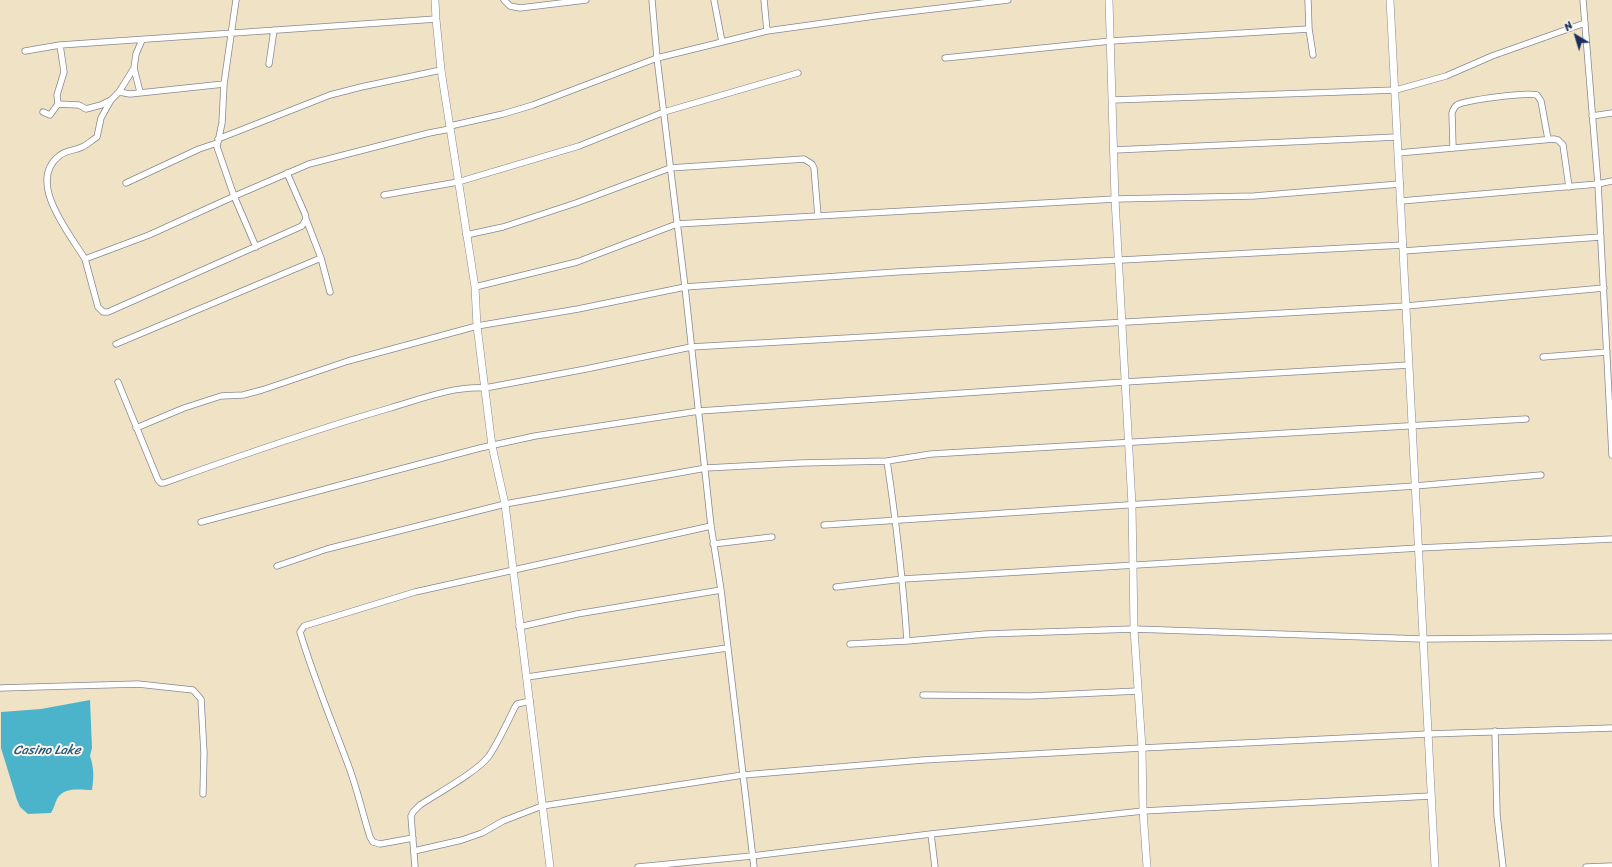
<!DOCTYPE html>
<style>
body{margin:0}
#map{position:relative;width:1612px;height:867px;overflow:hidden;background:#f0e2c5;font-family:Sriracha,sans-serif}
canvas{display:block}
.north{position:absolute;left:1556px;top:16px;width:40px;height:40px;-webkit-text-stroke:3px #fbf7ec;paint-order:stroke;rotate:322deg;font-size:11px;font-weight:700;line-height:16px;text-align:center;color:#1b2f5e}
.north::after{content:'';display:block;margin:auto;width:14px;height:18px;background:#1b2f5e;clip-path:polygon(50% 0,100% 100%,50% 72%,0 100%)}
</style>
<div id="map">
<canvas width="1612" height="867"></canvas>
<div class="north">N</div>
</div>
<script>
const ctx = document.querySelector('canvas').getContext('2d');
ctx.lineJoin = 'round';
function paint(path, color) { ctx.fillStyle = color; ctx.fill(path, 'evenodd'); }
function trace(path, color, width, dash) { ctx.strokeStyle = color; ctx.lineWidth = width; ctx.lineCap = dash ? 'butt' : 'round'; ctx.setLineDash(dash || []); ctx.stroke(path); }
function drawText(font, color, halo, rows, align = 'center') {
  ctx.font = font + ' Sriracha,sans-serif'; ctx.lineWidth = 4; ctx.setLineDash([]); ctx.textBaseline = 'middle'; ctx.strokeStyle = halo; ctx.fillStyle = color; for (const [text, x, y, turn = 0] of rows) {
    ctx.save(); ctx.translate(x, y); ctx.rotate((+turn || 0) * Math.PI / 180); ctx.textAlign = isNaN(turn) ? turn : align; if (halo) ctx.strokeText(text, 0, 0); ctx.fillText(text, 0, 0); ctx.restore();
  }
}
paint(new Path2D(`
 M90,700L92,748L90,756C94,768 94,777 92,790C81,790 64,786 57,799C55,803 54,808 51,813L28,814L20,807L17,800L1,748V712L41,709Z`), '#4cb4ca');
const minor = new Path2D(`
 M236,0L224,84L222,123L217,147L234,196L256,247
 M504,0L510,6L520,8L586,0
 M652,0L657,58L685,287L711,526L721,590L754,867
 M714,0L722,42
 M764,0L767,31
 M1583,0L1598,184L1612,455
 M1309,29L1313,55
 M25,51L60,45L436,19
 M945,58L1111,41L1309,29L1308,0
 M269,64L274,30
 M119,92L134,68
 M140,92L134,68L136,54L142,40
 M111,100L101,118L97,137C92,140 87,145 82,147C74,151 66,150 59,156C26,182 70,234 85,259L149,235L237,195L309,164L429,133L450,129
 M1112,100L1396,90L1446,76L1492,56L1585,23
 M58,104L79,105L86,109L101,105L111,100L119,92L130,94L224,84
 M43,112L50,115L58,104L57,95L64,72L60,45
 M1592,116L1612,113
 M450,126L503,114L533,105L657,58L767,31L882,15L1008,0
 M218,139L330,95L361,87L441,70
 M1453,148L1452,113C1453,110 1454,107 1457,105C1466,100 1527,92 1537,95L1541,101L1548,139
 M1114,150L1397,137
 M1398,153L1554,139L1558,140L1563,145L1569,187
 M126,183L199,149L217,143
 M384,195L458,182L579,146L664,112L798,73
 M1401,201L1598,184L1612,181
 M306,219L321,258L330,292
 M466,235L503,227L576,203L670,168L804,159L812,164L814,168L818,216
 M1403,251L1601,237
 M85,259L98,307L103,312H108L302,226L306,219L305,214L287,173
 M475,287L577,262L677,224L1115,199L1254,196L1400,184
 M116,344L321,258
 M1543,357L1607,352
 M118,382L158,480L161,483H164C239,456 314,430 390,408C421,399 453,386 485,388L586,369L691,347L1406,306L1604,288
 M136,428L184,408L221,396L243,395L262,390L348,361L477,326L578,309L685,287L896,272L1403,245
 M887,461C896,521 903,580 907,641
 M201,522L480,448L535,436L699,411L1125,382L1409,365
 M824,525L1415,486L1541,475
 M713,544L772,537
 M277,566L327,549L505,504L706,468L801,463L887,461L931,454L1526,419
 M836,587L903,579L1419,548L1612,539
 M519,627L577,614L721,590
 M850,644L907,641L986,634L1134,629L1423,639L1612,637
 M527,677L727,648
 M0,688L138,684L193,690L201,699L204,753L203,794
 M923,695L1030,696L1138,691
 M1495,731L1497,815L1503,867
 M931,834L935,867
 M413,838L380,844L373,842L370,837C363,815 358,792 350,770C333,724 314,679 300,632L304,626L415,592L711,526
 M414,851L462,840L482,833L503,821L542,806L743,775L923,760L1142,748L1428,734L1612,728
 M415,867L411,816L413,812L420,805C438,793 477,772 489,756C499,741 507,723 515,707L517,704L530,701
 M638,867L752,856L931,834L1143,811L1431,796
 M1586,867L1612,866`);
const tertiary = new Path2D(`
 M435,0L436,19L441,70L475,287L477,326L492,446L505,504L550,867
 M1109,0L1115,199L1132,505L1134,629L1142,748L1143,811L1147,867
 M1390,0L1435,867`);
trace(minor, '#868892', 7);
trace(tertiary, '#868892', 8);
trace(minor, '#fff', 5.5);
trace(tertiary, '#fff', 7);
drawText('italic 13px', '#2a577e', '#fbf7ec', [
 ["Casino Lake",47,751]
]);
</script>
